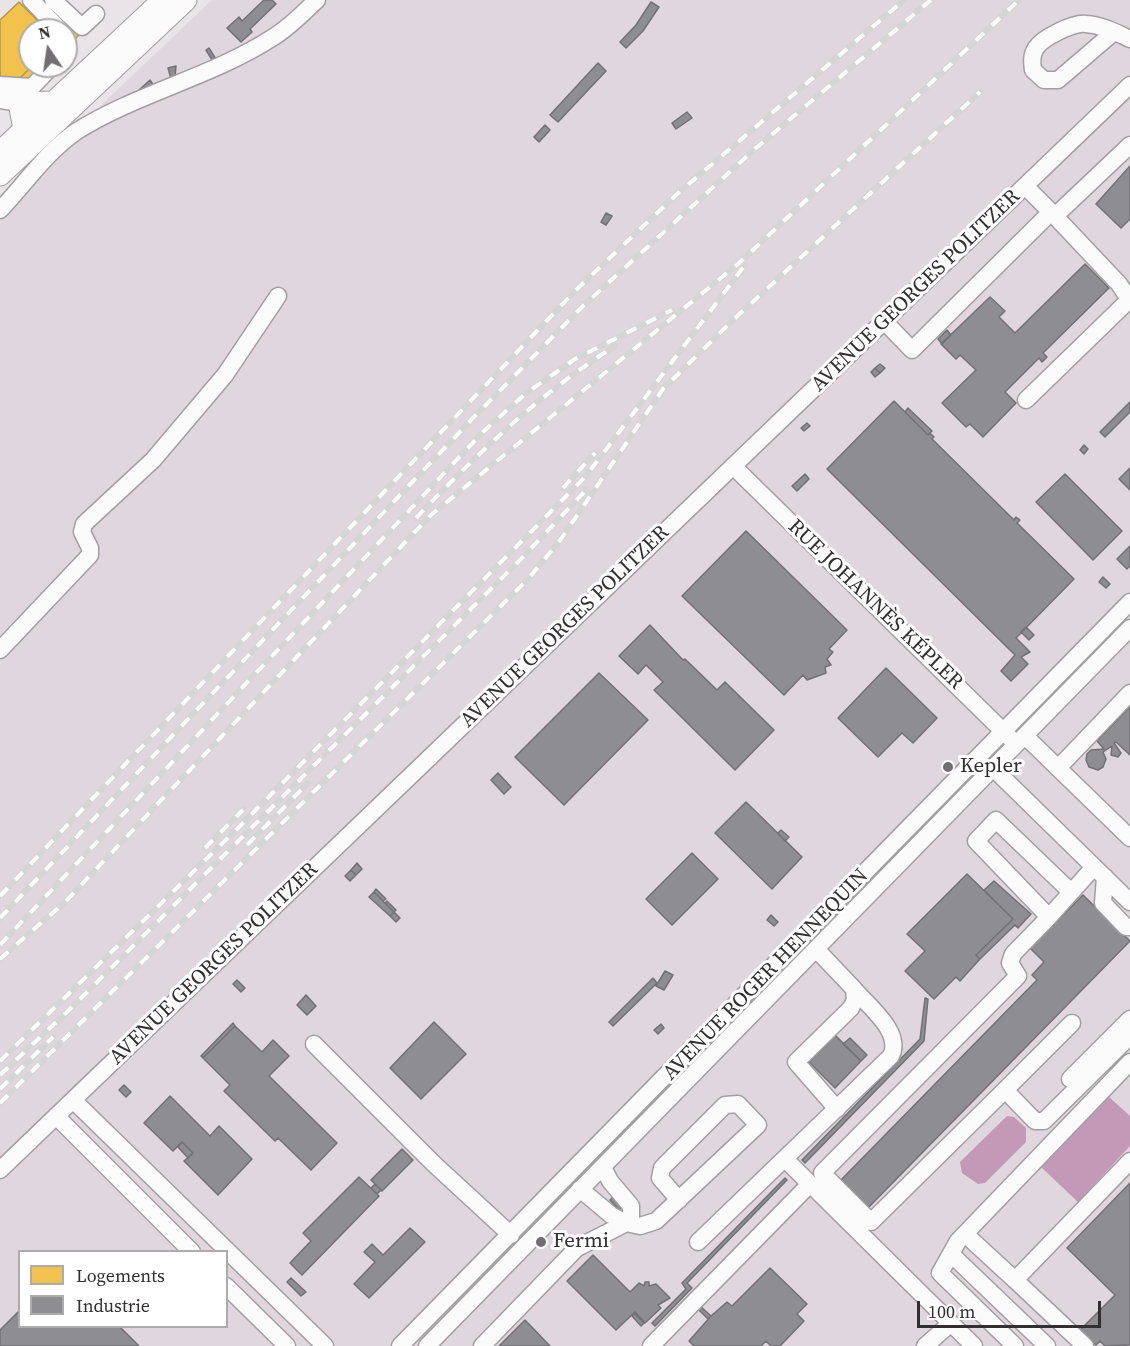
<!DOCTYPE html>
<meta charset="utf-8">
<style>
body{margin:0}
#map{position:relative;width:1130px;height:1346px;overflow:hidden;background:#e8e4e7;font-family:"Source Serif 4",serif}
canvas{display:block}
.legend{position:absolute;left:18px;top:1250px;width:210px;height:78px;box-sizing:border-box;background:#fff;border:2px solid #adacad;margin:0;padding:8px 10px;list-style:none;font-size:18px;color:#322f31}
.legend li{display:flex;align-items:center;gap:12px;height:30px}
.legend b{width:30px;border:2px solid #adacad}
.north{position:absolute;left:18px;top:18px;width:60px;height:60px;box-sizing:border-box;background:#fff;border:2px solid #adacad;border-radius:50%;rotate:347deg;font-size:16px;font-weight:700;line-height:24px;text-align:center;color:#322f31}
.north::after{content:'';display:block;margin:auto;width:21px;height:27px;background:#726e71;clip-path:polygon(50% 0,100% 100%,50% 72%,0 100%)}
.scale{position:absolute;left:917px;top:1301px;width:184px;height:27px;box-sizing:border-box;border:3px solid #322f31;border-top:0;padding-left:8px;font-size:18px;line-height:21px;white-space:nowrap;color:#322f31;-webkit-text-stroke:4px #fff;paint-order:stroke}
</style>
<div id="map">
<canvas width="1130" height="1346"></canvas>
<ul class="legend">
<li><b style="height:16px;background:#f2c14e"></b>Logements</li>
<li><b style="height:16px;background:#8d8d92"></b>Industrie</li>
</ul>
<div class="north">N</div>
<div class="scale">100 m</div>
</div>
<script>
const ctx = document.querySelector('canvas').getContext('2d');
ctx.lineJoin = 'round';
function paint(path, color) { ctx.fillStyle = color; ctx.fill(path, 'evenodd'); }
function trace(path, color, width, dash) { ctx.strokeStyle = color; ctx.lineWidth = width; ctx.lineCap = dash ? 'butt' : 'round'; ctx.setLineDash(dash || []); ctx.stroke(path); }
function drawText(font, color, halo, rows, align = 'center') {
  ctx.font = font + ' "Source Serif 4",serif'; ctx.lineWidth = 6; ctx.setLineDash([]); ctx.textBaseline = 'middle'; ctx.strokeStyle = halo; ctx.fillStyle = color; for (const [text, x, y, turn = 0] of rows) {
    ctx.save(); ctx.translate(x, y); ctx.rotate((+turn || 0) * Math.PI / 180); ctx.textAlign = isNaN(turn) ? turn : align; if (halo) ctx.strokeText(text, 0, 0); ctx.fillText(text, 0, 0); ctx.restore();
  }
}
paint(new Path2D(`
 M212,0H1130V1346H0V201ZM20,1252H226V1326H20Z`), '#e0d6de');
paint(new Path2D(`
 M1108,1096L1130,1116V1146L1078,1202L1041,1167Z
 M1007,1116L1014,1117L1026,1128V1142L985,1183L978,1184L962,1173L960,1162Z`), '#c499b8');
const homes = new Path2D(`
 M19,2L47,30H30V66H32L14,84L0,77V20Z
 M73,28L79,35L66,48V34Z
 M32,66H47L26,86L19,79Z`);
paint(homes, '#f2c14e');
trace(homes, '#b89545', 1.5);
const industry = new Path2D(`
 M264,0H272L276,4L250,29L252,32L241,42L227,28L239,17L242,21Z
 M651,2L659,7L643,31L626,48L620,42L636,25Z
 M209,48L217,61L214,63L206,50Z
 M598,63L606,71L558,122L550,115Z
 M176,66L175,77L171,79L168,68Z
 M150,80L154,86L144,95L139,90Z
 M687,112L692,118L676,129L672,123Z
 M545,125L550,130L539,142L534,137Z
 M1130,166V219L1121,228L1096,204Z
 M606,213L612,216L606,225L601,222Z
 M1085,264L1109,288L1043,353L1047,357L1042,362L1039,358L1005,392L1016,403L983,437L970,424L966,427L942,403L976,370L960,355L956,359L941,344L990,297L1005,311L999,317L1015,333Z
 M947,330L951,335L942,344L938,339Z
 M880,364L885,368L880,373L875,368Z
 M875,368L880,373L875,377L871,372Z
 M894,401L928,435L930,433L934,437L932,439L1014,520L1016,517L1020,520L1017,523L1074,579L1016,638L1030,652L1021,657L1028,664L1011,681L1001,671L1015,655L827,469Z
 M1130,402V412L1105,437L1100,432Z
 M908,408L932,431L928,435L905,412Z
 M807,423L810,426L804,431L801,428Z
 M1084,445L1088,449L1084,454L1080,450Z
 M1130,468V490L1119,479Z
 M805,474L809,479L797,491L792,486Z
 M1065,474L1122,531L1093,560L1036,502Z
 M746,531L847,630L829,649L833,652L827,659L831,665L825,667L826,673L807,680L803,675L784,695L682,596Z
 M1130,546V566L1127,569L1117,559Z
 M1103,577L1110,584L1106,588L1099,582Z
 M650,625L683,660L685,659L717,690L725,682L774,730L735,770L654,690L663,682L646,665L638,674L619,656Z
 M1026,627L1034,635L1029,640L1021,632Z
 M886,668L937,718L913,743L902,733L878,757L838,718Z
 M599,673L648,720L564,805L515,757Z
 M1130,707V755L1116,742L1114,743L1121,753L1118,757L1111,755L1112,746L1103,752L1106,759L1103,767L1098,770L1089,767L1086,760L1087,754L1091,750L1104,749L1097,741Z
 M498,773L511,787L504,794L491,780Z
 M746,802L802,857L772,889L715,833Z
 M781,830L789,837L785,841L778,833Z
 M692,853L718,879L672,925L646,899Z
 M357,863L362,869L356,875L351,870Z
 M351,870L356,875L350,881L345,876Z
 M967,874L1013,919L976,955L980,959L960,981L956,977L934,999L905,971L925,951L907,934Z
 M994,881L1031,914L1018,928L1015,925L980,959L976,955L1013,919L984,890Z
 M376,889L386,899L383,901L374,892Z
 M374,892L394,912L390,916L369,897Z
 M1083,895L1130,941L865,1211L837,1184L1037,980L1032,975L1044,962L1030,948Z
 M387,901L396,910L394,912L385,903Z
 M394,912L400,918L396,922L390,916Z
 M771,915L778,922L774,926L767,920Z
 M665,971L673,975L664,990L656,986Z
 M653,978L657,983L613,1026L609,1022Z
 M237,980L245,988L241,992L233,984Z
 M306,995L316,1006L307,1015L297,1005Z
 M925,998L928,999L924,1041L805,1163L802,1160L920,1039Z
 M434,1022L466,1054L421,1099L390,1068Z
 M233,1023L235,1026L203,1058L201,1056Z
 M661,1024L664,1028L658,1034L654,1030Z
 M235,1026L262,1052L273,1040L289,1056L269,1076L337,1143L311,1170L278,1138L275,1141L224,1091L230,1085L203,1058Z
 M835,1035L861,1061L835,1088L809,1062Z
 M850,1038L867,1055L861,1061L843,1044Z
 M124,1085L131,1092L126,1097L119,1090Z
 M170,1096L210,1136L219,1126L252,1159L218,1195L184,1161L193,1153L182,1142L173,1151L144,1123Z
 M182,1142L193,1153L188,1158L178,1147Z
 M402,1149L413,1160L382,1191L371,1180Z
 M359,1177L379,1196L302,1275L290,1263L311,1241L303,1233Z
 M785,1178L787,1180L687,1283L692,1288L655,1326L652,1323L686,1289L682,1283Z
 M1130,1183V1345L1105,1346L1100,1341L1096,1345L1078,1332L1115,1295L1067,1248Z
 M375,1184L381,1190L377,1194L371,1188Z
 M614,1196L623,1206L619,1210L610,1200Z
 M410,1228L425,1242L369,1298L354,1284L375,1262L364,1252L372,1244L383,1255Z
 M593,1255L630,1292L639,1283L644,1286L645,1282H649V1286L656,1284L670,1298L658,1305L661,1308L645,1323L635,1312L616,1330L567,1281Z
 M770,1268L807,1304L797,1314L804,1321L780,1346H771L766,1341L761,1346H694L689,1341L711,1316L727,1302L732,1306Z
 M291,1278L306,1292L301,1296L287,1282Z
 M700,1306L711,1316L708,1319L698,1309Z
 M20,1310V1326H119L139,1346H0V1330Z
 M635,1314L644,1323L641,1326L632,1316Z
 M525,1320L550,1346H499Z`);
paint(industry, '#8d8d92');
trace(industry, '#727175', 1.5);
const minor = new Path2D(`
 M31,0L60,30
 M53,0L82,27L96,14
 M1114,32L1058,80H1044L1033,70C1032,63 1031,55 1036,48C1042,38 1074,22 1086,24C1102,25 1115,32 1130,39
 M0,85L32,87L52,66
 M0,100L19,103
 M0,210C25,184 47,151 77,131C138,93 211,77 272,38C289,28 303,13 317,0
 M1051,212L1119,284L1129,299
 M1055,216L1130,145
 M884,321L912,350L1051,212L1025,186
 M1026,400L1130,299
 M733,466L1011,739
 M0,650L90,555V548L82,532L84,524L153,460L225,375L278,296
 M1025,736L1130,838
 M993,768L1130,902
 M1058,768L1130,693
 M1105,877L1103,903L1126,927H1130
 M1071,892L996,820L976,841L1049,917L1094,867
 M1049,917L1013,954L1010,963L1018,976L822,1173L871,1222L1005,1090L1035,1121H1044L1130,1036
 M816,949L854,989
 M314,1044L434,1164L511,1235
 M1070,1079L1130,1019
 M1005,1090L1072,1023
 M73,1100L325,1346
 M56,1116L192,1252
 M785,1159L974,1346
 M0,1170L1130,85
 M580,1189L611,1215L626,1223L631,1217V1206L610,1181L603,1167
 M965,1234L1015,1280
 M698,1242L891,1056C903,1032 868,1006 854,989L855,1000L851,1008L796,1062L837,1109
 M951,1254L1047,1346
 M226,1286L287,1346
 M400,1346L1130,602
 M427,1346L1130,628
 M482,1346L577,1248L626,1223L640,1226L656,1221L758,1125L738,1104L725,1105L662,1168L660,1178L679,1200
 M651,1346L810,1184
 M925,1346L951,1323
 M1015,1346L940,1273L958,1241L1130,1062
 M1085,1346L1015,1280L1130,1161`);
const major = new Path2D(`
 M24,129L19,103L53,102
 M0,152L163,0
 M0,175L186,0`);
trace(minor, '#a29fa1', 19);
trace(major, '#a29fa1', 23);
trace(minor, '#fcfbfb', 16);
trace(major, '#fcfbfb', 21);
const rail = new Path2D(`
 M563,488L595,453
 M416,518C477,454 540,393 615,346
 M247,845L308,783
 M205,848L243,810
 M0,896L576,290L676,195L904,0
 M0,918L472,419L584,305L756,148L931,0
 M0,945L483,432L525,394L575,359L672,310
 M0,959L65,902L431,515L738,264L1019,0
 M0,1061L236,830L586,476L745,265
 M0,1075L69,1010L522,558L586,490
 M0,1089L53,1037
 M0,1103L529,578L561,539L663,389L732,321L980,92`);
trace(rail, '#d5d5d5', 6);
trace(rail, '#fff', 4, [11]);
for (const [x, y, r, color] of [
 [948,767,6,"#726e71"],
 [541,1242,6,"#726e71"]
]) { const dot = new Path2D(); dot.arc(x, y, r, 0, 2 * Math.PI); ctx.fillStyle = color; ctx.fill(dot); trace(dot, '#fff', 2); }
drawText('21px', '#322f31', '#fff', [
 ["AVENUE GEORGES POLITZER",916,291,-44],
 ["RUE JOHANNÈS KÉPLER",875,605,44],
 ["AVENUE GEORGES POLITZER",565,627,-44],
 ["AVENUE GEORGES POLITZER",214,964,-44],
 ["AVENUE ROGER HENNEQUIN",766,975,-46]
]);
drawText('21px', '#322f31', '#fff', [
 ["Kepler",960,767],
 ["Fermi",553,1242]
], 'left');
</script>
